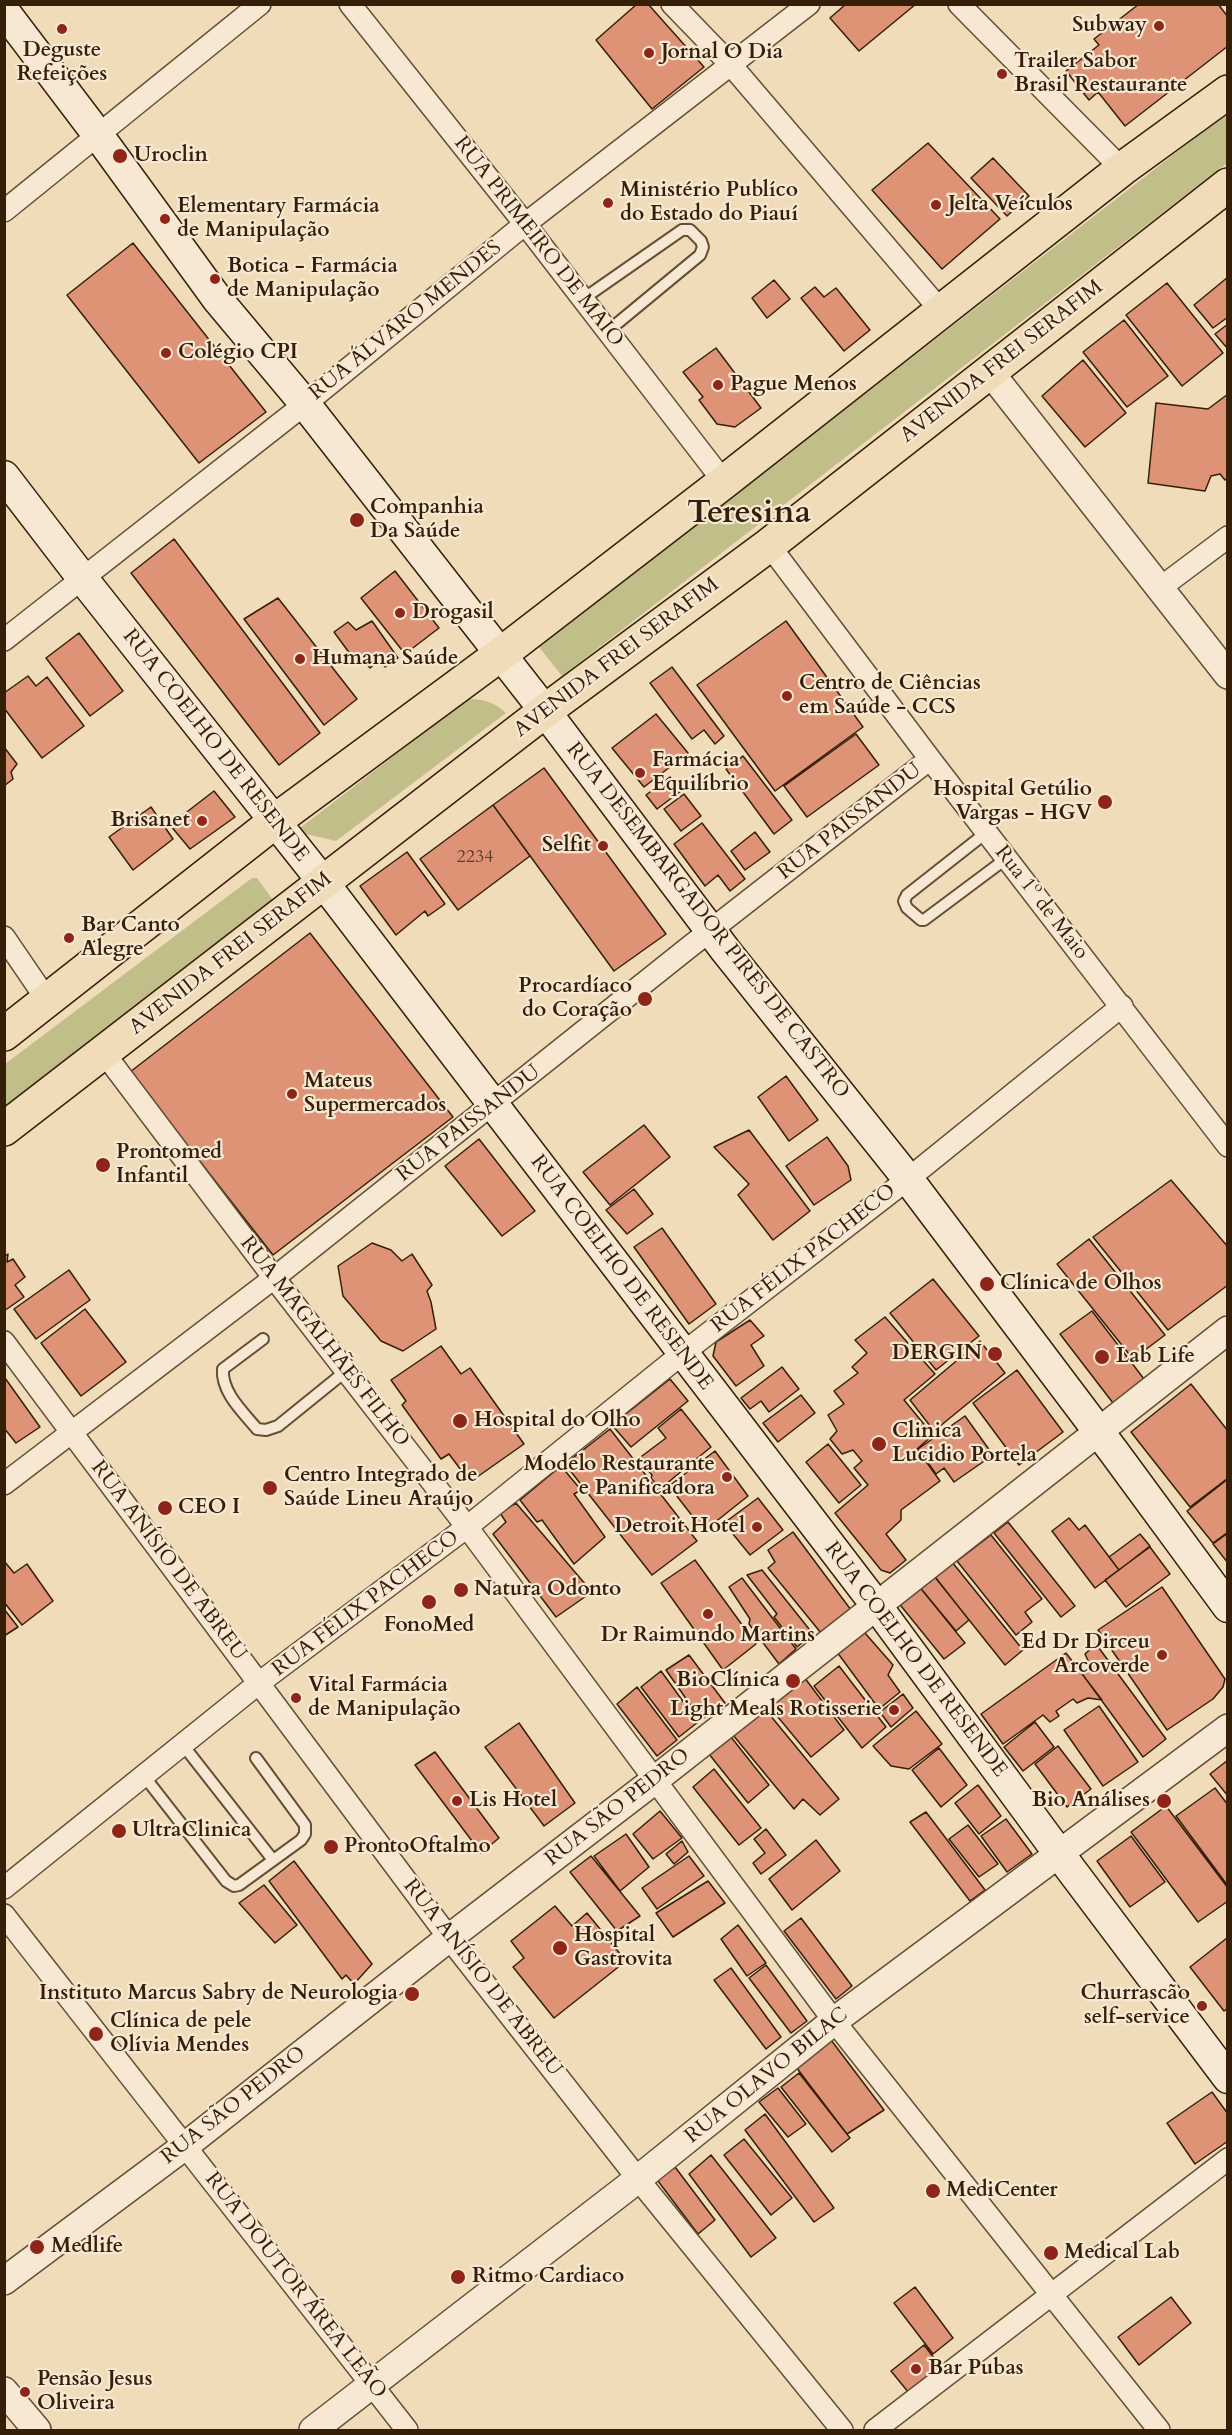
<!DOCTYPE html>
<meta charset="utf-8">
<style>
body{margin:0}
#map{position:relative;width:1232px;height:2435px;overflow:hidden;background:#f1dcb9;font-family:Cardo,serif}
canvas{display:block}
.frame{position:absolute;inset:0;border:6px solid #351f09;pointer-events:none}
</style>
<div id="map">
<canvas width="1232" height="2435"></canvas>
<div class="frame"></div>
</div>
<script>
const ctx = document.querySelector('canvas').getContext('2d');
ctx.lineJoin = 'round';
function paint(path, color) { ctx.fillStyle = color; ctx.fill(path, 'evenodd'); }
function trace(path, color, width, dash) { ctx.strokeStyle = color; ctx.lineWidth = width; ctx.lineCap = dash ? 'butt' : 'round'; ctx.setLineDash(dash || []); ctx.stroke(path); }
function drawText(font, color, halo, rows, align = 'center') {
  ctx.font = font + ' Cardo,serif'; ctx.lineWidth = 4.5; ctx.setLineDash([]); ctx.textBaseline = 'middle'; ctx.strokeStyle = halo; ctx.fillStyle = color; for (const [text, x, y, turn = 0] of rows) {
    ctx.save(); ctx.translate(x, y); ctx.rotate((+turn || 0) * Math.PI / 180); ctx.textAlign = isNaN(turn) ? turn : align; if (halo) ctx.strokeText(text, 0, 0); ctx.fillText(text, 0, 0); ctx.restore();
  }
}
paint(new Path2D(`
 M1227,113V163L562,676L539,647Z
 M468,699C484,699 494,702 506,713L336,841L306,834L300,828Z
 M252,878H257L273,900L5,1113V1064Z`), '#c2be8a');
const building = new Path2D(`
 M637,4H648L704,67L652,109L596,40Z
 M846,4H916L859,51L830,18Z
 M1139,4H1218L1228,17V46L1125,126L1098,92L1089,100L1066,71L1099,45L1094,39Z
 M928,143L1000,219L942,269L872,190Z
 M993,158L1029,196L1007,216L971,178Z
 M133,243L266,412L199,463L67,295Z
 M1228,277V317L1213,328L1194,305Z
 M774,280L790,299L767,318L752,298Z
 M1167,283L1223,353L1182,386L1126,315Z
 M815,287L824,297L836,288L870,330L844,351L801,298Z
 M1124,320L1168,376L1127,407L1083,352Z
 M1228,324V349L1215,334Z
 M716,348L761,408L735,427L717,424L699,400L703,397L683,372Z
 M1083,360L1126,413L1085,447L1042,396Z
 M1228,394V478L1225,480L1220,474L1211,476L1205,491L1148,483L1156,403L1208,409Z
 M174,539L320,733L279,765L131,573Z
 M395,571L439,628L405,654L361,598Z
 M278,598L357,699L324,725L244,619Z
 M372,621L398,658L385,667L380,660L370,668L362,657L356,662L334,632L348,622L356,630Z
 M786,621L863,727L775,791L697,685Z
 M79,633L123,691L90,716L46,658Z
 M672,667L724,736L715,744L704,730L692,739L650,683Z
 M28,676L36,686L47,677L84,726L42,758L4,708V693Z
 M656,714L688,753L644,787L612,748Z
 M856,734L879,765L807,817L784,786Z
 M4,747L17,764L11,772L13,779L4,786Z
 M743,756L792,820L774,834L726,769Z
 M544,768L666,934L614,971L493,805Z
 M670,777L681,791L657,809L646,795Z
 M214,791L235,817L190,849L170,825Z
 M684,794L701,816L681,831L664,809Z
 M493,805L530,856L458,910L420,859Z
 M151,807L173,839L133,870L109,837Z
 M702,823L745,879L730,891L718,875L705,886L674,844Z
 M755,832L770,852L745,870L731,851Z
 M407,852L445,904L428,916L425,911L396,935L360,886Z
 M310,933L453,1117L273,1255L130,1072Z
 M786,1076L818,1120L789,1141L758,1097Z
 M644,1125L670,1157L610,1205L583,1172Z
 M749,1130L810,1211L773,1240L738,1195L749,1184L714,1147Z
 M827,1137L848,1166L851,1180L814,1205L786,1166Z
 M479,1139L535,1211L502,1236L445,1166Z
 M1171,1180L1228,1247V1285L1168,1330L1093,1237Z
 M634,1189L653,1214L627,1234L606,1210Z
 M662,1228L716,1304L689,1324L634,1247Z
 M1089,1239L1165,1335L1133,1359L1057,1264Z
 M372,1243L391,1250L402,1261L412,1254L432,1285L427,1291L431,1302L436,1329L403,1351L381,1341L343,1296L338,1266Z
 M8,1254L7,1262L13,1259L25,1277L15,1285L24,1297L4,1311V1257Z
 M69,1270L90,1300L36,1339L14,1309Z
 M933,1279L979,1336L936,1370L890,1313Z
 M85,1309L126,1362L81,1396L41,1343Z
 M1092,1311L1144,1379L1113,1403L1060,1334Z
 M885,1317L935,1374L904,1400L933,1435L917,1449L940,1481L901,1510V1520L886,1534L906,1560L890,1573L881,1570L835,1513L868,1485L854,1468L862,1461L853,1450L842,1454L830,1439L837,1431L828,1415L844,1404L834,1391L858,1373L852,1367L867,1353L855,1340Z
 M750,1320L764,1336L751,1345L764,1366L736,1386L713,1356L716,1342Z
 M980,1341L1005,1373L934,1431L910,1400Z
 M441,1346L461,1374L470,1368L524,1444L470,1482L449,1454L441,1459L402,1405L406,1401L391,1380Z
 M782,1367L799,1389L769,1412L761,1401L750,1409L741,1398Z
 M1017,1370L1063,1432L1019,1465L973,1403Z
 M5,1378L40,1427L16,1443L4,1428Z
 M670,1379L688,1401L631,1447L612,1425Z
 M1191,1384L1228,1431V1478L1190,1507L1131,1432Z
 M801,1395L815,1413L778,1442L763,1423Z
 M681,1409L711,1447L660,1489L651,1478L652,1475L638,1459L666,1438L658,1428Z
 M965,1416L993,1455L954,1482L944,1468L936,1474L918,1449Z
 M610,1429L697,1541L652,1575L565,1464Z
 M828,1444L861,1485L839,1503L806,1462Z
 M715,1451L748,1496L704,1531L669,1486Z
 M561,1466L581,1490L574,1494L605,1537L574,1564L542,1520L537,1522L520,1500Z
 M1228,1479V1532L1213,1543L1187,1511Z
 M758,1498L783,1530L750,1555L724,1523Z
 M516,1503L592,1592L556,1617L493,1534L506,1522L500,1513Z
 M1069,1518L1079,1530L1085,1525L1119,1570L1095,1588L1052,1531Z
 M1008,1522L1075,1606L1061,1617L994,1533Z
 M793,1532L851,1610L821,1633L768,1568L775,1562L768,1550Z
 M1228,1533V1563L1213,1544Z
 M1140,1534L1150,1546L1119,1570L1109,1557Z
 M991,1535L1042,1599L1025,1612L1032,1622L1016,1635L957,1561Z
 M1150,1547L1170,1574L1126,1607L1105,1580Z
 M695,1560L756,1644L723,1670L661,1583Z
 M4,1561L14,1573L27,1564L53,1601L22,1625L4,1602Z
 M952,1562L1023,1650L1005,1665L934,1576Z
 M762,1570L813,1634L797,1647L774,1617L777,1614L747,1575Z
 M932,1573L969,1620L956,1631L918,1585Z
 M742,1578L796,1649L779,1664L749,1624L750,1619L729,1587Z
 M918,1585L965,1643L944,1659L897,1601Z
 M1162,1587L1225,1679L1223,1687L1213,1699L1167,1730L1098,1630Z
 M4,1609L18,1627L4,1636Z
 M865,1633L893,1665L888,1675L900,1692L879,1709L837,1652Z
 M1096,1644L1166,1739L1143,1757L1083,1675L1090,1665L1085,1654Z
 M1066,1653L1102,1700L1088,1698L1077,1703L1073,1699L1056,1711L1059,1716L1050,1722L1043,1715L1003,1744L981,1714Z
 M689,1655L725,1703L701,1720L666,1670Z
 M839,1666L886,1727L862,1748L814,1686Z
 M661,1671L698,1722L679,1737L641,1687Z
 M804,1677L844,1730L811,1757L768,1705Z
 M637,1687L677,1740L657,1756L617,1704Z
 M903,1694L913,1708L891,1727L880,1712Z
 M1099,1706L1138,1762L1103,1786L1064,1730Z
 M765,1709L839,1799L820,1815L803,1799L794,1809L733,1735Z
 M916,1711L942,1744L909,1769L891,1766L873,1746Z
 M1035,1722L1054,1747L1023,1771L1004,1747Z
 M519,1723L575,1803L544,1826L485,1747Z
 M731,1737L769,1785L748,1803L709,1754Z
 M1058,1746L1091,1789L1067,1807L1035,1764Z
 M939,1748L967,1785L941,1807L912,1770Z
 M435,1752L499,1838L481,1853L415,1765Z
 M1228,1760V1796L1210,1774Z
 M714,1769L761,1828L739,1845L693,1787Z
 M978,1785L1001,1816L979,1834L955,1803Z
 M1215,1788L1228,1805V1886L1176,1816Z
 M1166,1806L1228,1888V1901L1198,1922L1131,1832Z
 M660,1811L682,1838L653,1859L633,1834Z
 M926,1812L985,1890L970,1901L910,1822Z
 M1006,1819L1032,1854L1007,1872L981,1836Z
 M968,1825L998,1864L979,1877L949,1839Z
 M766,1829L786,1855L761,1874L753,1863L765,1853L754,1839Z
 M626,1834L649,1867L620,1891L594,1856Z
 M1131,1836L1165,1882L1130,1907L1097,1861Z
 M816,1840L840,1871L792,1910L769,1879Z
 M682,1841L688,1852L674,1864L666,1854Z
 M591,1856L640,1916L617,1931L570,1872Z
 M689,1856L704,1876L657,1909L642,1888Z
 M294,1861L372,1964L354,1984L346,1975L342,1979L269,1881Z
 M708,1881L725,1903L673,1937L656,1913Z
 M264,1885L297,1925L275,1943L239,1903Z
 M555,1906L572,1926L587,1913L626,1961L554,2018L513,1967L524,1958L511,1941Z
 M801,1918L852,1986L836,1999L784,1931Z
 M738,1925L766,1963L747,1976L721,1939Z
 M1227,1938L1228,2008L1224,2011L1190,1967Z
 M766,1965L807,2021L791,2033L749,1978Z
 M731,1968L781,2037L766,2049L714,1980Z
 M831,2040L884,2110L847,2134L796,2067Z
 M799,2073L850,2138L832,2152L781,2087Z
 M778,2088L806,2124L788,2137L759,2102Z
 M1212,2092L1228,2114V2141L1195,2164L1167,2123Z
 M765,2114L834,2208L814,2222L745,2130Z
 M744,2139L792,2198L771,2215L724,2155Z
 M711,2155L776,2238L751,2257L689,2174Z
 M672,2163L715,2220L698,2234L655,2177Z
 M915,2287L953,2338L933,2354L894,2303Z
 M1171,2297L1191,2323L1139,2365L1118,2337Z
 M924,2345L941,2367L909,2393L891,2371Z`);
paint(building, '#de9377');
trace(building, '#351f09', 1.5);
const service = new Path2D(`
 M583,299L682,230H690L701,241L703,247L700,255L608,331
 M987,832L907,895L904,901L907,908L921,920H924L1007,858
 M263,1339L223,1369C221,1392 243,1412 257,1429L266,1430L278,1426L346,1371
 M183,1745L273,1860
 M144,1776L226,1881L234,1886L239,1885L301,1840L305,1834V1825L256,1758`);
const minor = new Path2D(`
 M350,4L525,224L724,482
 M672,4L731,65L942,312
 M959,4L1122,169
 M4,211L260,4
 M769,545L930,759L1228,1146
 M1160,588L1228,537
 M4,640L305,404L525,224L809,4
 M4,937L47,1000
 M104,1053L274,1278L467,1527L834,2021L1159,2430
 M4,1342L449,1938L638,2179L842,2430
 M4,1484L274,1278L688,948L930,759
 M4,1888L259,1683L467,1527L683,1353L908,1179L1122,1006
 M4,1915L407,2430
 M875,2430L1228,2159`);
const tertiary = new Path2D(`
 M990,372L1228,675
 M4,2281L185,2146L449,1938L656,1779L1228,1330
 M4,2391L37,2430
 M313,2430L638,2179L834,2021L1228,1728`);
const secondary = new Path2D(`
 M4,11L98,135L218,300L305,404L545,711L726,951L908,1179L1114,1452L1228,1607
 M4,476L83,579L323,882L876,1605L1060,1855L1228,2078`);
const primary = new Path2D(`
 M4,1034L287,812L501,654L724,482L1122,169L1228,92
 M4,1129L545,711L769,545L1228,185`);
trace(service, '#644e35', 14);
trace(minor, '#644e35', 24);
trace(tertiary, '#644e35', 30);
trace(secondary, '#351f09', 33);
trace(primary, '#351f09', 36);
trace(service, '#f6e8d2', 10);
trace(minor, '#f6e8d2', 21);
trace(tertiary, '#f6e8d2', 27);
trace(secondary, '#f6e8d2', 30);
trace(primary, '#f1dcb9', 33);
for (const [x, y, r, color] of [
 [1159,26,6,"#8f2418"],
 [62,29,6,"#8f2418"],
 [649,53,6,"#8f2418"],
 [1002,74,6,"#8f2418"],
 [120,156,8,"#8f2418"],
 [608,203,6,"#8f2418"],
 [936,205,6,"#8f2418"],
 [165,219,6,"#8f2418"],
 [215,279,6,"#8f2418"],
 [166,353,6,"#8f2418"],
 [718,385,6,"#8f2418"],
 [357,520,8,"#8f2418"],
 [400,613,6,"#8f2418"],
 [300,659,6,"#8f2418"],
 [787,696,6,"#8f2418"],
 [640,773,6,"#8f2418"],
 [1105,802,8,"#8f2418"],
 [202,821,6,"#8f2418"],
 [603,846,6,"#8f2418"],
 [69,938,6,"#8f2418"],
 [645,999,8,"#8f2418"],
 [292,1094,6,"#8f2418"],
 [103,1165,8,"#8f2418"],
 [987,1284,8,"#8f2418"],
 [995,1354,8,"#8f2418"],
 [1102,1357,8,"#8f2418"],
 [460,1421,8,"#8f2418"],
 [879,1444,8,"#8f2418"],
 [727,1477,6,"#8f2418"],
 [270,1488,8,"#8f2418"],
 [165,1508,8,"#8f2418"],
 [757,1527,6,"#8f2418"],
 [461,1590,8,"#8f2418"],
 [429,1602,8,"#8f2418"],
 [708,1614,6,"#8f2418"],
 [1162,1655,6,"#8f2418"],
 [793,1681,8,"#8f2418"],
 [296,1698,6,"#8f2418"],
 [894,1710,6,"#8f2418"],
 [457,1801,6,"#8f2418"],
 [1164,1801,8,"#8f2418"],
 [119,1831,8,"#8f2418"],
 [331,1847,8,"#8f2418"],
 [560,1948,8,"#8f2418"],
 [412,1994,8,"#8f2418"],
 [1202,2006,6,"#8f2418"],
 [96,2034,8,"#8f2418"],
 [933,2191,8,"#8f2418"],
 [37,2247,8,"#8f2418"],
 [1051,2253,8,"#8f2418"],
 [458,2277,8,"#8f2418"],
 [916,2369,6,"#8f2418"],
 [25,2392,6,"#8f2418"]
]) { const dot = new Path2D(); dot.arc(x, y, r, 0, 2 * Math.PI); ctx.fillStyle = color; ctx.fill(dot); trace(dot, '#f6e8d2', 2); }
drawText('18px', '#5f3c24', null, [
 ["2234",475,858]
]);
drawText('bold 21px', '#351f09', '#f6e8d2', [
 ["Subway",1147,26,"right"],
 ["Deguste",62,51,"center"],
 ["Refeições",62,75,"center"],
 ["Jornal O Dia",661,53],
 ["Trailer Sabor",1014,62],
 ["Brasil Restaurante",1014,86],
 ["Uroclin",134,156],
 ["Ministério Publíco",620,191],
 ["do Estado do Piauí",620,215],
 ["Jelta Veículos",948,205],
 ["Elementary Farmácia",177,207],
 ["de Manipulação",177,231],
 ["Botica - Farmácia",227,267],
 ["de Manipulação",227,291],
 ["Colégio CPI",178,353],
 ["Pague Menos",730,385],
 ["Companhia",370,508],
 ["Da Saúde",370,532],
 ["Drogasil",412,613],
 ["Humana Saúde",312,659],
 ["Centro de Ciências",799,684],
 ["em Saúde - CCS",799,708],
 ["Farmácia",652,761],
 ["Equilíbrio",652,785],
 ["Hospital Getúlio",1092,790,"right"],
 ["Vargas - HGV",1092,814,"right"],
 ["Brisanet",190,821,"right"],
 ["Selfit",591,846,"right"],
 ["Bar Canto",81,926],
 ["Alegre",81,950],
 ["Procardíaco",632,987,"right"],
 ["do Coração",632,1011,"right"],
 ["Mateus",304,1082],
 ["Supermercados",304,1106],
 ["Prontomed",116,1153],
 ["Infantil",116,1177],
 ["Clínica de Olhos",1000,1284],
 ["DERGIN",982,1354,"right"],
 ["Lab Life",1116,1357],
 ["Hospital do Olho",474,1421],
 ["Clinica",892,1432],
 ["Lucidio Portela",892,1456],
 ["Modelo Restaurante",715,1465,"right"],
 ["e Panificadora",715,1489,"right"],
 ["Centro Integrado de",284,1476],
 ["Saúde Lineu Araújo",284,1500],
 ["CEO I",178,1508],
 ["Detroit Hotel",745,1527,"right"],
 ["Natura Odonto",474,1590],
 ["FonoMed",429,1626,"center"],
 ["Dr Raimundo Martins",708,1636,"center"],
 ["Ed Dr Dirceu",1150,1643,"right"],
 ["Arcoverde",1150,1667,"right"],
 ["BioClínica",780,1681,"right"],
 ["Vital Farmácia",308,1686],
 ["de Manipulação",308,1710],
 ["Light Meals Rotisserie",882,1710,"right"],
 ["Lis Hotel",469,1801],
 ["Bio Análises",1150,1801,"right"],
 ["UltraClinica",132,1831],
 ["ProntoOftalmo",344,1847],
 ["Hospital",574,1936],
 ["Gastrovita",574,1960],
 ["Instituto Marcus Sabry de Neurologia",398,1994,"right"],
 ["Churrascão",1190,1994,"right"],
 ["self-service",1190,2018,"right"],
 ["Clínica de pele",110,2022],
 ["Olívia Mendes",110,2046],
 ["MediCenter",946,2191],
 ["Medlife",51,2247],
 ["Medical Lab",1064,2253],
 ["Ritmo Cardiaco",472,2277],
 ["Bar Pubas",928,2369],
 ["Pensão Jesus",37,2380],
 ["Oliveira",37,2404]
], 'left');
drawText('21px', '#351f09', '#f6e8d2', [
 ["RUA PRIMEIRO DE MAIO",538,242,52],
 ["RUA ÁLVARO MENDES",406,321,-39],
 ["AVENIDA FREI SERAFIM",1002,362,-38],
 ["AVENIDA FREI SERAFIM",617,658,-37],
 ["RUA COELHO DE RESENDE",215,746,52],
 ["RUA PAISSANDU",850,822,-38],
 ["Rua 1º de Maio",1041,903,52],
 ["RUA DESEMBARGADOR PIRES DE CASTRO",707,921,52],
 ["AVENIDA FREI SERAFIM",231,954,-38],
 ["RUA PAISSANDU",469,1124,-38],
 ["RUA FÉLIX PACHECO",804,1259,-38],
 ["RUA COELHO DE RESENDE",621,1273,53],
 ["RUA MAGALHÃES FILHO",324,1342,52],
 ["RUA ANÍSIO DE ABREU",168,1561,53],
 ["RUA FÉLIX PACHECO",366,1604,-37],
 ["RUA COELHO DE RESENDE",915,1660,53],
 ["RUA SÃO PEDRO",618,1808,-38],
 ["RUA ANÍSIO DE ABREU",482,1978,52],
 ["RUA OLAVO BILAC",767,2076,-39],
 ["RUA SÃO PEDRO",234,2106,-38],
 ["RUA DOUTOR ÁREA LEÃO",295,2286,52]
]);
drawText('bold 33px', '#351f09', '#f6e8d2', [
 ["Teresina",749,514]
]);
</script>
